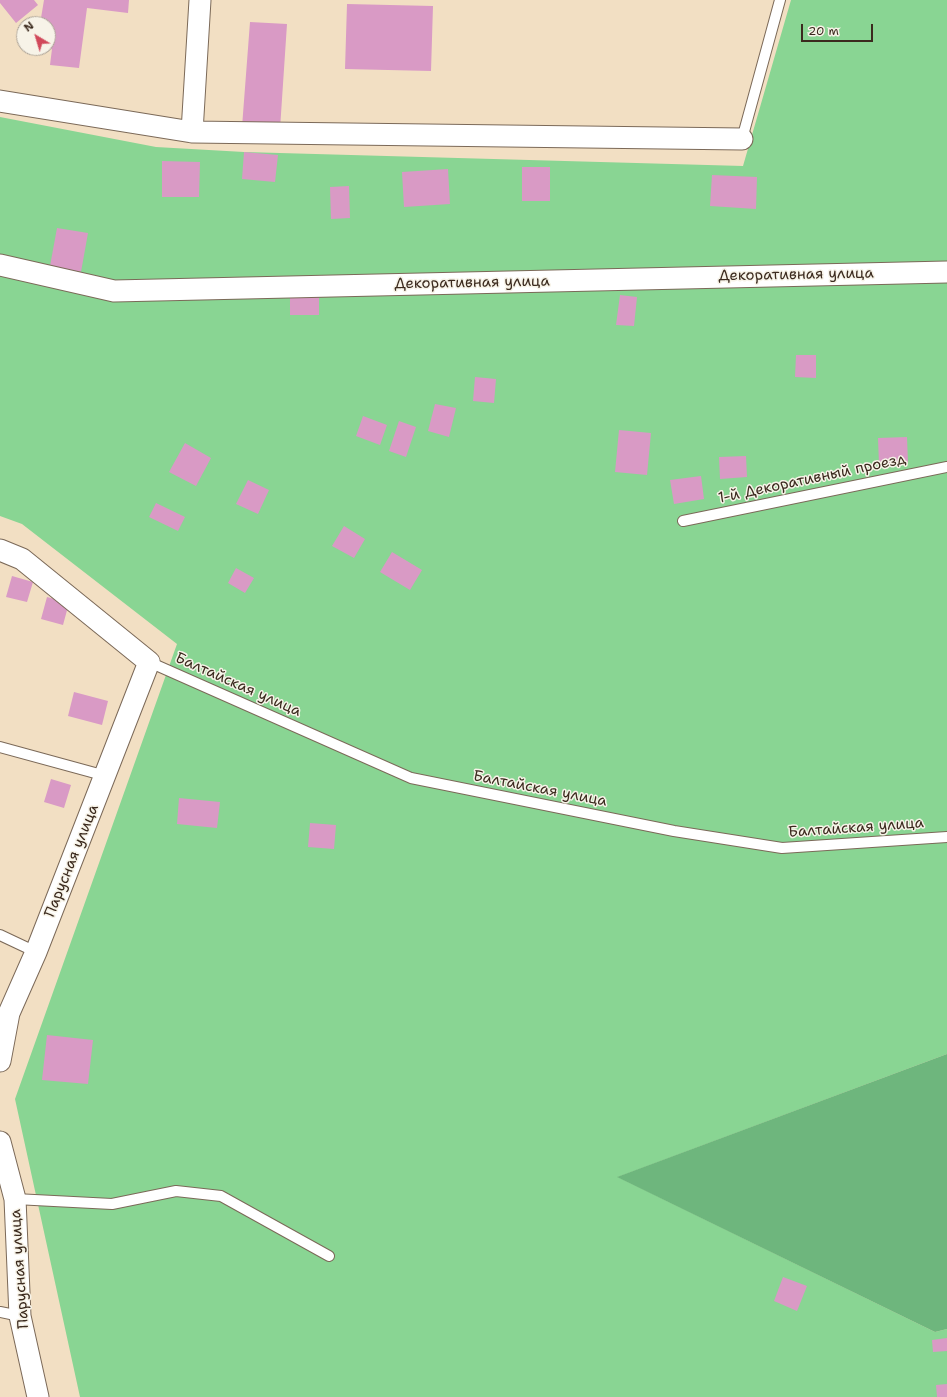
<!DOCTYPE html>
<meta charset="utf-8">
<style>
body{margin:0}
#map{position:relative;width:947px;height:1397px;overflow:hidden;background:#f2dfc3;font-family:"Shantell Sans",sans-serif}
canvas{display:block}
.north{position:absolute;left:16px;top:16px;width:40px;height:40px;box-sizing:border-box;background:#f7f3e8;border:1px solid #aca397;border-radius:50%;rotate:322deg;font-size:11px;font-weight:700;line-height:16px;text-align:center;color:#3b2a1e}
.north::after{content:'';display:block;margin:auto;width:14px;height:18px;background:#d1495b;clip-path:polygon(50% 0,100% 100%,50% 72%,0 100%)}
.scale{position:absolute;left:801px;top:24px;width:72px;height:18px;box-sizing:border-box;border:2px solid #3b2a1e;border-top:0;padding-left:5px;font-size:12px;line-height:14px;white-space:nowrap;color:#3b2a1e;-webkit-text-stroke:3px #f7f3e8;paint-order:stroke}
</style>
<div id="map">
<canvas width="947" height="1397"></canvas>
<div class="north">N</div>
<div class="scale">20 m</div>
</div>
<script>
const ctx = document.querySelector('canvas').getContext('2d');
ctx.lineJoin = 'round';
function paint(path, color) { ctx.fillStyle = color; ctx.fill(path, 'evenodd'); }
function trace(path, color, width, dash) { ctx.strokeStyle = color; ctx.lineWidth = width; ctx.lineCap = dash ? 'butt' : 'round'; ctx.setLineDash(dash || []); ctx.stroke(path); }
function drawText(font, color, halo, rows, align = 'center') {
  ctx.font = font + ' "Shantell Sans",sans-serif'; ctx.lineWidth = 3; ctx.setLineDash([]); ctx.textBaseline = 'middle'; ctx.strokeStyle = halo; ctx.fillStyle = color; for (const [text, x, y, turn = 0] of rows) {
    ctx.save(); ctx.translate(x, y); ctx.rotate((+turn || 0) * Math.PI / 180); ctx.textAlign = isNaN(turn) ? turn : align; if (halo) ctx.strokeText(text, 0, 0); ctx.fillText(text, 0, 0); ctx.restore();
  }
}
paint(new Path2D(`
 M791,0H947V1054L618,1177L935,1332L947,1329V1397H80L15,1099L177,644L22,524L0,516V117L156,147L244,152L743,166Z`), '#89d593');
paint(new Path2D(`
 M947,1054V1329L935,1332L617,1177Z`), '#6eb67d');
paint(new Path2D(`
 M0,0H34L38,5L16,23L0,3Z
 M44,0H129L128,13L87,8L79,68L50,65L52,49L48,48V24H40Z
 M347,4L433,6L431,71L345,69Z
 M250,22L287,24L280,129L242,127Z
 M244,152L278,155L275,182L242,179Z
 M162,161L200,162L199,197H162Z
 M522,167H550V201H522Z
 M448,169L450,204L404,207L402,172Z
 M712,175L757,177L756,209L710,206Z
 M349,186L350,218L331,219L330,187Z
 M57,228L88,233L81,272L50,266Z
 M620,295L637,297L634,326L616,325Z
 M290,296H319V315H290Z
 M796,355H816V378L795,377Z
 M475,377L496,379L494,403L473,401Z
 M435,404L456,408L449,437L428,431Z
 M363,416L387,425L380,445L356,436Z
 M399,421L416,427L406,457L389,451Z
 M619,430L651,433L647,475L615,472Z
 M907,437L908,463L879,464L878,438Z
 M185,443L211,458L196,486L169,472Z
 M746,456L747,477L720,479L719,457Z
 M701,476L704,499L674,504L670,480Z
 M248,480L269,490L258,514L236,504Z
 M156,503L185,517L178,531L149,517Z
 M344,526L365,539L354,558L332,546Z
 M392,552L422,570L410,590L380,572Z
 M236,568L254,578L245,593L228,583Z
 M12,576L33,582L27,602L6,597Z
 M47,597L69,603L63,625L41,619Z
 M74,692L108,701L102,725L68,716Z
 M51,779L71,785L64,808L44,802Z
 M179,798L220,802L217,828L177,824Z
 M310,823L336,825L334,849L308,847Z
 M47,1035L93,1040L88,1084L42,1080Z
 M783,1277L807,1286L797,1311L774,1301Z
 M947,1338V1351L933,1352L932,1340Z
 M947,1384V1397H937L936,1385Z`), '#d99ac5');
const lane = new Path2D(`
 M742,139L780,0
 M683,521L947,467
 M149,662L411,778L674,831L782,848L947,837
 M0,747L106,776
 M0,935L36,952
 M15,1199L112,1204L176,1191L221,1196L329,1256
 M0,1312L20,1316`);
const street = new Path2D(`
 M0,101L192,132L742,139
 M192,132L200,0
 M0,265L114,291L947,272
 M0,550L22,559L149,662L36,952L9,1013L0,1061
 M0,1142L15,1199L20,1316L38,1397`);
trace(lane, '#7b6958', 12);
trace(street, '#7b6958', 23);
trace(lane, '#fff', 10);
trace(street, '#fff', 21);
drawText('15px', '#3b2a1e', '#f7f3e8', [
 ["Декоративная улица",796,275,-1],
 ["Декоративная улица",472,283,-1],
 ["1-й Декоративный проезд",812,479,-12],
 ["Балтайская улица",238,685,24],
 ["Балтайская улица",540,789,11],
 ["Балтайская улица",856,828,-4],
 ["Парусная улица",72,861,-68],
 ["Парусная улица",20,1269,-94]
]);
</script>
